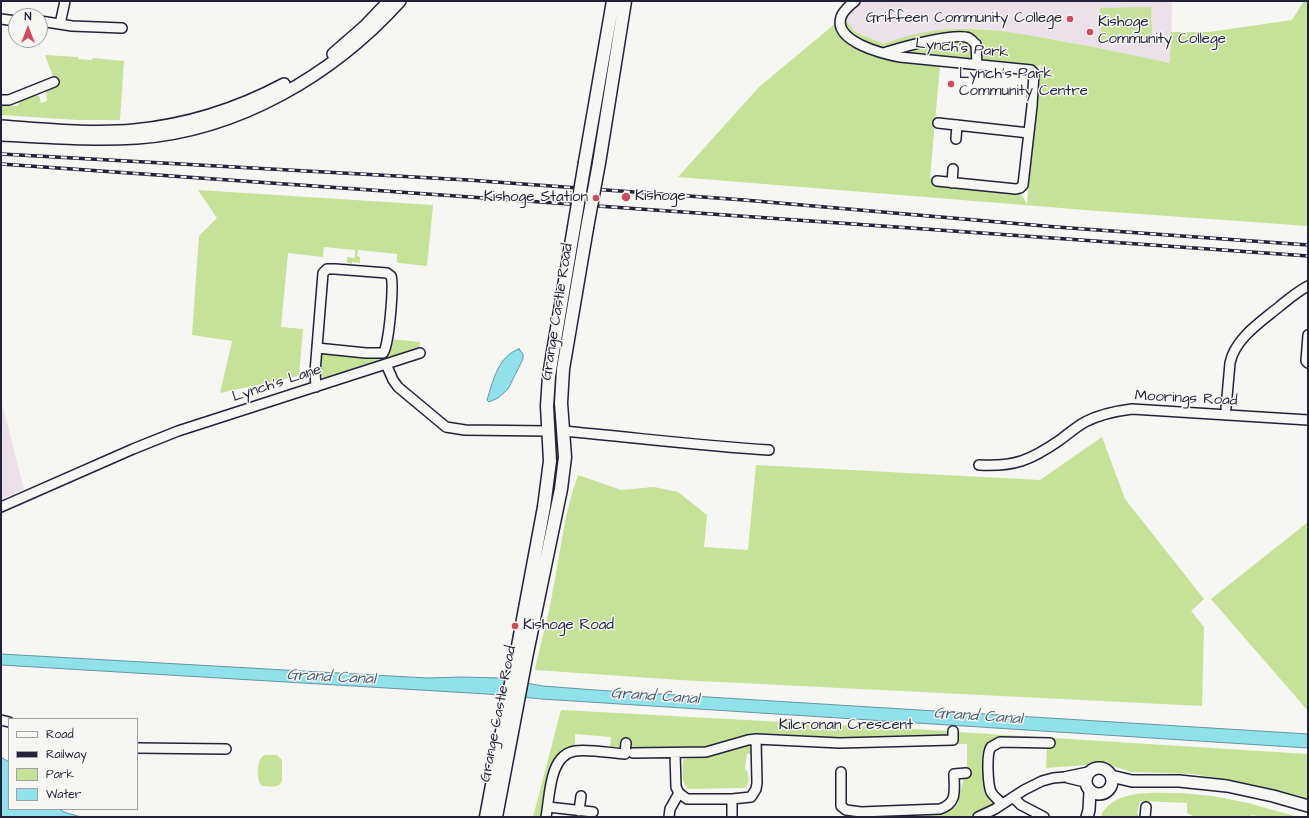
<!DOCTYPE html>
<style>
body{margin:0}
#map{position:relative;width:1309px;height:818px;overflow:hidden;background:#f6f6f2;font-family:"Architects Daughter",sans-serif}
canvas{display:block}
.frame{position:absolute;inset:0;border:2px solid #22223b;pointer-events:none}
.legend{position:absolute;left:8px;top:718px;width:130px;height:92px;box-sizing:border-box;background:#f6f6f2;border:1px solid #a1a1a9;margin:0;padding:5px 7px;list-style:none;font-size:12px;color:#22223b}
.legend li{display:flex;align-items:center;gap:8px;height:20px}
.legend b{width:20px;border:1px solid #a1a1a9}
.north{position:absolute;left:8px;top:8px;width:40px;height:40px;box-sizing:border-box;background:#f6f6f2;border:1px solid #a1a1a9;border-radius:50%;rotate:0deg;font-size:11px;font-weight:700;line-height:16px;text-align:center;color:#22223b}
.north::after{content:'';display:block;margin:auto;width:14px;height:18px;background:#d1495b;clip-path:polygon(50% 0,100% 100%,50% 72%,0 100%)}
</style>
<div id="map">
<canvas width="1309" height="818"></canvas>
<div class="frame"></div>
<ul class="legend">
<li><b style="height:5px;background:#f6f6f2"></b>Road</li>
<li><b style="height:5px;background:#22223b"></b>Railway</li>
<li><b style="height:11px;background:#c6e299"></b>Park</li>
<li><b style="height:11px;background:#90e1e9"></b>Water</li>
</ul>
<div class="north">N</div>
</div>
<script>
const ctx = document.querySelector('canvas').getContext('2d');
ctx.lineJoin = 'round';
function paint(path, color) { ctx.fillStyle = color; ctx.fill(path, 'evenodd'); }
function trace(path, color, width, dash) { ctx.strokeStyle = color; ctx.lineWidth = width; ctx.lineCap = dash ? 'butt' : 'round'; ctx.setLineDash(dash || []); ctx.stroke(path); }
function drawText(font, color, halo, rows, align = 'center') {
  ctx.font = font + ' "Architects Daughter",sans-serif'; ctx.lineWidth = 3; ctx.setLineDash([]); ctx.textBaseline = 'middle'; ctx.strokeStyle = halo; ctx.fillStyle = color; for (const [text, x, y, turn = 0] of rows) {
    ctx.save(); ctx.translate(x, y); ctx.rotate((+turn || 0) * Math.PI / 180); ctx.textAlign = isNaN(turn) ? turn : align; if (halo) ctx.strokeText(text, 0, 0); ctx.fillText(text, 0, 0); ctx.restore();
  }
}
paint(new Path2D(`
 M862,1H1172L1171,63L1047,38L985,29H954L932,32L895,40L884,44L855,32L847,21L848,13Z
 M1,400L24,489L1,499Z`), '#ece0e9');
paint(new Path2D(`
 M1304,1H1308V226L1098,211L678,177L759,87L848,13L847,21L855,32L884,44C944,19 1005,30 1066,42C1101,48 1136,56 1170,63L1171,32H1209L1292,20ZM1041,64L1027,204L1016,186L930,178L940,66L1029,74Z
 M1151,7L1152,39L1101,41L1100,8Z
 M45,55L78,57V59L92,60L93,58L124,61L120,120H78L1,115V105L18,106L19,100L35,94L39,96L41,103L47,101L46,91L54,79Z
 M198,190L433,205L427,266L399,263L397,262V254L358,250L357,256L360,257V263L352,262V264L347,263V257L355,258V250L324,247L323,257L288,253L281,327L303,329L299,376L220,393L232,341L192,335L199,236L217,218Z
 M390,339L420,342L419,349L326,379L320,375L318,371L320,356L324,352L374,356Z
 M1102,437L1125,499L1204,599L1191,611L1204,627L1202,706L680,680L535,670C540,644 548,620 552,595C560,556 564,512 578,475L621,490L654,487L678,492L707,515L704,547L748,550L756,465L1040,480Z
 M1308,522V711L1211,599Z
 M561,710L950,731L948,738L841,741L759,735L707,748L636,750L635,759H630L631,744H624L622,748L619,750L604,749V747H610L611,737L575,734V745L579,747L566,750L543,817H533Z
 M957,732L1308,754V801L1249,785L1194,774L1131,772L1101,762L1088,765L1046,768L1047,748L1052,744L1051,738H999C989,740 986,746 985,756L993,804L968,817H905L909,814C925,814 945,817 957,805L967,765V744H956Z
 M748,744L750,745L751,754H747L745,768L748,773L749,781L746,787L743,788L689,789C680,782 683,771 683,761L684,759L714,755Z
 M265,755H277L282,760V781C279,789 269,786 262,786C256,780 256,758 265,755Z
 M1180,793L1212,796L1248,803L1298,817H1263L1252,815L1250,817H1195L1187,813V803L1140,801L1137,813L1139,817H1105L1101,815C1116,788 1154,793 1180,793Z`), '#c6e299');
const water = new Path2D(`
 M519,349L523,354V359L508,389L498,398L489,402L487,400C493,381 498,356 519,349Z
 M1,654L427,678L460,677L499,678L543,686L595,690L1308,734V748L542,699L487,694L1,665Z
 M1,757L9,762V809H59L64,812L81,817H1Z`);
paint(water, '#90e1e9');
trace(water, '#6495a3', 1);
const minor = new Path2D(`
 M855,1C850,5 843,11 841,17C833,42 884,54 900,57L1031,70L1034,73L1032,106L1023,185L1020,188L1016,189L937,181
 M1,19L16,21
 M40,21L72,26L122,28
 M60,24L65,1
 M883,53C900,48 953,32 969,38C971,39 974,43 976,44L977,65
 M1,100H9L54,82
 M938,123L1029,133
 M956,139L957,125
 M952,183L953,169
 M1308,335L1306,361L1308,363
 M386,364L393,380L398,387L446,427L465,430L548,431
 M316,387L315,372L323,273L327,269H335L387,273L391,276C394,285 389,347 383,353H366L317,348
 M1226,408L1230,363C1235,338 1262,321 1280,306C1289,299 1298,291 1308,286
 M562,431C631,437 700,446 769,450
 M979,465C1015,467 1031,460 1060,440C1068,434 1076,427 1085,422C1100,414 1116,411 1132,409L1308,420
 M1,507L133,449L178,431L420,353
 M1,720L9,722
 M137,748L226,749
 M633,753L706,752L748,740L756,739L840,743L953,740V731
 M841,772V806L846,810L861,812L940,809C958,803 954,790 954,774L966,773
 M1068,778L1085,782
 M679,793L687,799H732L751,797L756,789L757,783L756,739
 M1013,797L1021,805L1044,817
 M732,799V817
 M1002,804C999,800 994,797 991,792C988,785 986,754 991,747L1000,742L1050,743
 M548,807L593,812
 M579,811L581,796
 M546,817C550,796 549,755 575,751C588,749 611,753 625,754L626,743
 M669,817L670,809L679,793L676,787L675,753
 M978,817L995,809L1024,790L1042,781L1053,778L1064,777L1088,772
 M1145,817L1146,807`);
const tertiary = new Path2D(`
 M333,54L364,27L389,1
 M1,126C45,129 91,134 134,130C186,125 239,108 284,84
 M1,135C46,137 92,141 137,138C238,131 333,75 400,1
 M1086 781a13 13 0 1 1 26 0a13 13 0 1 1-26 0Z
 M1111,776L1132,781H1179L1227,786L1273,796L1308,806
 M1087,817L1089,810L1090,791`);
const secondary = new Path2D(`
 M585,162L613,1
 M599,163L625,1
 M486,817L544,507L550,461L547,406L549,376L574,227
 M496,817L527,653L561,489L565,457L561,403L563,369L587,228`);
trace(minor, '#22223b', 12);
trace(tertiary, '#22223b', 14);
trace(secondary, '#22223b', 15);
trace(minor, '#f6f6f2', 9);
trace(tertiary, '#f6f6f2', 11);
trace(secondary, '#f6f6f2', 12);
const rail = new Path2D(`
 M1,154L468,180L744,200L1056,227L1308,245
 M1,164L1308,256`);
trace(rail, '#22223b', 3.5);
trace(rail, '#f6f6f2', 2, [6]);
const secondaryBridge = new Path2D(`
 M574,227L585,162
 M587,228L599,163`);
trace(secondaryBridge, '#22223b', 15, []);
trace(secondaryBridge, '#f6f6f2', 12);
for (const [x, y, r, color] of [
 [1070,19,4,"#d1495b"],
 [1090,32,4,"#d1495b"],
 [951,84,4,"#d1495b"],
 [626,197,5,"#d1495b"],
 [596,198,4,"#d1495b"],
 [515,626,4,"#d1495b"]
]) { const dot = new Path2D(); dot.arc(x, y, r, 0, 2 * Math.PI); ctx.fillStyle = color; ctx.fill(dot); trace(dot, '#f6f6f2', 1.5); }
drawText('15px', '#22223b', '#f6f6f2', [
 ["Griffeen Community College",1062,19,"right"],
 ["Kishoge",1098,23],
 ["Community College",1098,40],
 ["Lynch's Park",959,75],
 ["Community Centre",959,92],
 ["Kishoge",635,197],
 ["Kishoge Station",588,198,"right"],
 ["Kishoge Road",523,626]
], 'left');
drawText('15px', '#22223b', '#f6f6f2', [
 ["Lynch's Park",962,49,6],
 ["Grange Castle Road",558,312,-81],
 ["Lynch's Lane",277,384,-18],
 ["Moorings Road",1186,399,3],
 ["Grange Castle Road",499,714,-79],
 ["Kilcronan Crescent",846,726]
]);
drawText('italic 16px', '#435b6f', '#f6f6f2', [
 ["Grand Canal",331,678,3],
 ["Grand Canal",655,697,4],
 ["Grand Canal",978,717,4]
]);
</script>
